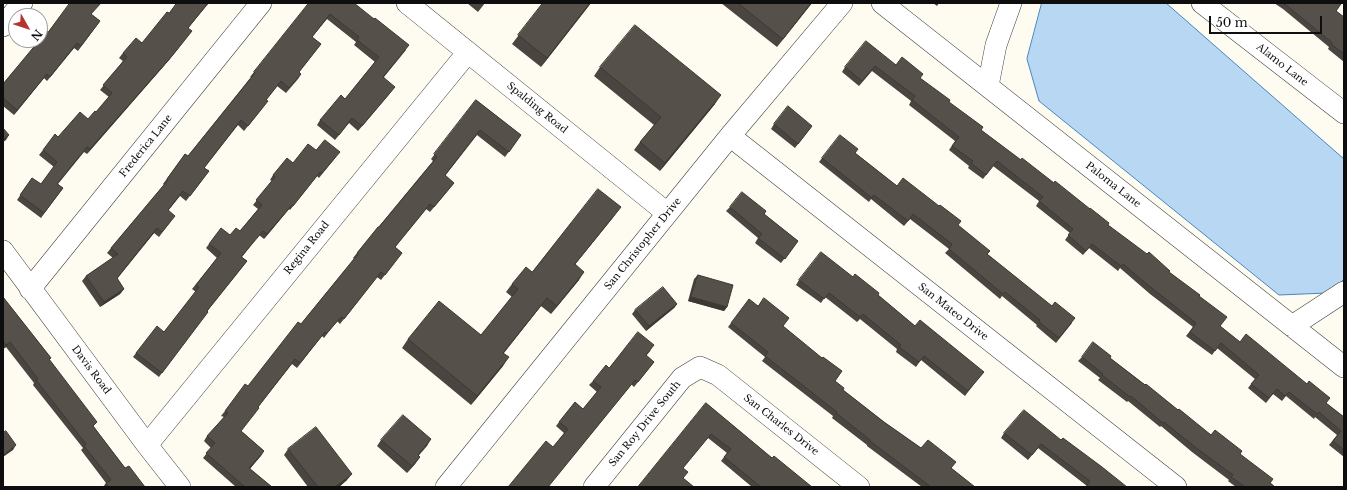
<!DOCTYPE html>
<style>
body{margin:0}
#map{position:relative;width:1347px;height:490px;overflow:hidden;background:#fefcf0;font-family:"Libre Baskerville",serif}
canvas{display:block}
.frame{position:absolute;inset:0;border:4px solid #0e0e0e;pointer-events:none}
.north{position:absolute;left:8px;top:8px;width:40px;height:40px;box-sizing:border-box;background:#fff;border:1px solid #9f9f9f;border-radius:50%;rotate:129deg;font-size:11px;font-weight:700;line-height:16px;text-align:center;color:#0e0e0e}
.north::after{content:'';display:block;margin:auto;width:14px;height:18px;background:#b43530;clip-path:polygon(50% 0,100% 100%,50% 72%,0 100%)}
.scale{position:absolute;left:1209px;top:16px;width:113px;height:18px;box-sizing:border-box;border:2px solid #0e0e0e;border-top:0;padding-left:5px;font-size:12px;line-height:14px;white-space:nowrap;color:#0e0e0e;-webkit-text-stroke:3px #fff;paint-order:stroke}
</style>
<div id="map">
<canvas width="1347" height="490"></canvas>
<div class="frame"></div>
<div class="north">N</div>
<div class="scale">50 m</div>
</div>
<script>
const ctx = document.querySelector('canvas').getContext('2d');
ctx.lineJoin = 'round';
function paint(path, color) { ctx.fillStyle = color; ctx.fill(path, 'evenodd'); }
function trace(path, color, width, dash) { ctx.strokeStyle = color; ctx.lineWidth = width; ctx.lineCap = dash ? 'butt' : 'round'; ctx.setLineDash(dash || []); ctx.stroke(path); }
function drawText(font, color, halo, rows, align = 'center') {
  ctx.font = font + ' "Libre Baskerville",serif'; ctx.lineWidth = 4; ctx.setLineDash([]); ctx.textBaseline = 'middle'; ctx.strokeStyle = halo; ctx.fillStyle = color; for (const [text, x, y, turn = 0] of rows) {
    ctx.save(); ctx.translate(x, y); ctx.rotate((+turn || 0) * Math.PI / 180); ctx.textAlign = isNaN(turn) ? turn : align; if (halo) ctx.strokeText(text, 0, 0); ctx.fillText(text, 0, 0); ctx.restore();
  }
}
const water = new Path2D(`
 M1042,3H1166L1344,159V279L1339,284L1327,293L1279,295L1039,101L1027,59Z`);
paint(water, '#b8d7f2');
trace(water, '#4486c4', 1);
const minor = new Path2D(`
 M407,3L667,213
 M882,3L1344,367
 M1202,3L1344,113
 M3,26L22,3
 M988,86L996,45L1011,3
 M730,136L1176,487
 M3,251L147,445L180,487
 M30,289L261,3
 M1292,326L1344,292
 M147,445L468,52
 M446,487L730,136L842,3
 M594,487L682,378L700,367L718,375L859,487`);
trace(minor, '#414141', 22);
trace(minor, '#fff', 21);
paint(new Path2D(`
 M209,3L188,28L169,60L87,154L84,152L58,184L63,188L41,218L17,200L32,178L41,184L54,167L39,155L43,150L58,137L88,119L96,112L109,97L100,90L123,61L119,58L123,53L142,43L169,13Z
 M309,3L406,50L384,77L391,92L358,131L349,123L335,140L317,125L320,120L345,99L375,62L354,45L356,42L327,19L312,37L321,44L299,72L301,74L298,79L286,93L277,86L266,100L264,106L244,131L238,125L204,168L209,171L186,201L180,196L168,211L171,221L159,237L154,233L117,279L124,289L120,294L100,307L82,281L86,276L113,258L107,253L111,248L164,185L163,184L185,154L188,156L251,77H250L254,72Z
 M467,3H485L478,12Z
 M543,3H591L541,67L512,44Z
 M721,3H812L777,47Z
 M933,3H939L937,6Z
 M1274,3H1340L1336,11L1344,17V62L1328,49L1329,47L1283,9Z
 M92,15L100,21L78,51L74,48L47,81L44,78L14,115L3,106V84L48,32Z
 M896,65L920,78L981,130L1169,272L1199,296L1220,326L1240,342L1326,403L1344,417V457L1329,445L1337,435L1315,417L1314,419L1286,396L1282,401L1273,394L1266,403L1248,388L1255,379L1217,348L1212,355L1186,336L1193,327L1150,294L1120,268L1118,271L1089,248L1083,255L1065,240L1070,233L1036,206L1039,201L993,166L983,179L968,168L969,166L949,150L955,141L909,105L911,101L872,71L859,86L842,72L845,67Z
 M600,67L715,104L660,171L634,150L640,142L654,125L594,76Z
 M476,100L521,135L505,157L477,135L445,176L454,183L430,212L426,209L395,247L402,253L381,280L377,277L340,324L337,321L324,338L322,336L297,368L292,364L258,407L241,431L264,451L250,469L272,487H236L203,458L211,448L204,441L207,436L224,417L221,416L225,411L248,386L301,324L354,259L353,258L357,253L433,161L431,159Z
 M774,124L812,126L795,148L771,129Z
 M316,150L336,157L319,178L317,176L290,210L289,209L264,239L259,235L242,257L247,261L207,311L159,377L133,357L136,353L164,332L196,292L192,289L217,258L206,248L209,244L240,231L258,209L253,205L272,181L270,180L273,175L293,163Z
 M855,153L897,186L958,226L987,254L1072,323L1056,343L1036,326L1037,325L1002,296L1000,299L945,253L949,249L910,219L904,226L871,199L869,202L819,162L822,158Z
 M730,207L766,211L764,214L798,241L781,263L755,243L758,238L726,211Z
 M615,215L575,264L579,280L551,314L541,306L504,353L503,366L471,405L402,348L408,339L481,335L512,297L506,292L512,284L532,272Z
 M698,275L727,307L724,311L688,301L694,279Z
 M799,280L878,295L915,326L980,376L965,396L921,360L916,367L896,352L897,349L860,319L857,322L825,297L821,303L796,285Z
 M3,297L51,358L49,360L94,427L125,468L145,487H103L106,483L81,450L83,448L33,385L34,383L6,347L3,349Z
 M677,304L674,308L646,331L632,314L635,310Z
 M731,323L783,326L843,390L884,422L921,448L951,468L975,487H922L867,446V445L832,418L833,416L762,361L765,357L728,327Z
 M651,350L646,356L654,362L634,387L631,384L553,447L564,433L556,426L559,422L583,409L597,392L589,385L593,381L609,368Z
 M1082,357L1110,358L1211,435L1240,454L1275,487H1236L1228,481L1229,480L1192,452L1161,426L1160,427L1128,401L1127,402L1098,380L1100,378L1078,361Z
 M706,403L772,458L812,487H752L721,461L727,453L708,438L638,487Z
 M1004,433L1061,440L1102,467L1087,486L1038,448L1028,460L1001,438Z
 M431,439L418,456L420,457L415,464L407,473L377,446L381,440Z
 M288,449L347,480L339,487H308L284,455Z`), '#4a4540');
paint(new Path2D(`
 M590,3H591L541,67L547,58Z
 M811,3H812L777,47L783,39Z
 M188,36L169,60L87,154L90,149Z
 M77,43L74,48L47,81L50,77Z
 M47,74L44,78L14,115L17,110Z
 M721,95L715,104L660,171L665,163Z
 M9,135L6,140L3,142V139Z
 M292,205L289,209L264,239L267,234Z
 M621,207L615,215L569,272L575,264Z
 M157,228L154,233L113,283Z
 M247,261L243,266L203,315L207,311Z
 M584,272L579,280L551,314L557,306Z
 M124,289L120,294L100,307L104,302Z
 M691,297L727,307L724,311L688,301Z
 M547,298L541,306L497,361L503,353Z
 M677,304L674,308L646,331L649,326Z
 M10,342L6,347L3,349L6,345Z
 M509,357L503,366L471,405L477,396Z
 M635,380L631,384L548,487Z
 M431,439L427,446L413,462L418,455Z
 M16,445L13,450L3,457V455Z
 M264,451L261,456L246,473L249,468Z
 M420,457L415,464L407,473L412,466Z
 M352,474L347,480L339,487H335Z`), '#3c3834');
const building = new Path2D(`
 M70,3H101L91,14L100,21L81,46L77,43L50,77L47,74L17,110L3,98V84L47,31L48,32Z
 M177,3H208L188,28L192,31L172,56L90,149L87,147L57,184L63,188L44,213L20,195L32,178L41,184L57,162L43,150L55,134L58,137L80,112L88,119L95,111L96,112L112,93L103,85L127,57L123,53L136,38L142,43L167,12L169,13Z
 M309,3H354L374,19L375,18L409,45L383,77L395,87L362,126L352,118L339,135L320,120L341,95L345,99L379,57L357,40L359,37L330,14L312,37L321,44L299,72L301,74L289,88L281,81L266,100L268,101L248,126L241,120L204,168L209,171L190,196L183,191L168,210L175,216L162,232L157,228L117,278L124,289L104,302L86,276L118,254L111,248L168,180L167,179L185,154L188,156L255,73L254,72Z
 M543,3H590L547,58L518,35Z
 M738,3H811L783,39Z
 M1284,3H1340L1341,4L1336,11L1344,17V54L1331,44L1332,43Z
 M635,25L721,95L665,163L640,142L661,117L600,67Z
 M866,41L896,65L902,57L923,74L920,78L950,100L949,102L983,127L981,130L1021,160L1022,158L1054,183L1055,181L1090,209V208L1109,223L1108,225L1147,254L1149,252L1170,271L1169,272L1200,295L1199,296L1227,317L1220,326L1240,342L1246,334L1307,384L1309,381L1330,398L1326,403L1344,417V450L1333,441L1341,431L1319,412L1317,414L1289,392L1285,396L1277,389L1269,398L1251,384L1259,375L1221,343L1215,351L1190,332L1196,323L1153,289L1123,264L1121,266L1092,244L1086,251L1068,235L1073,229L1039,201L1043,197L997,161L986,175L971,163L973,161L952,146L959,137L912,100L915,96L875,66L862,81L845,67Z
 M476,100L521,135L509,152L480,130L445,175L454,183L434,207L430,204L395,247L402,253L385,275L381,272L344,319L341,317L327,333L325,332L300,363L295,359L258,407L259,408L241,431L264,451L249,468L272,487H245L206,453L215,443L207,436L228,413L225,411L245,384L248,386L298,322L301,324L358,254L357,253L378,227H379L437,157L434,154Z
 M788,106L812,126L798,144L774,124Z
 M3,128L9,135L3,139Z
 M840,135L858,149L855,153L897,186L903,178L939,206L940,205L961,221L958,225L990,251L987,254L1052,306L1055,302L1075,318L1059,338L1039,322L1040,320L1005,292L1003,294L949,249L952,244L913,214L908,221L874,195L872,198L822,158Z
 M325,140L340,152L322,173L320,172L293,206L292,205L267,234L263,231L241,257L247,261L207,311L208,312L162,373L136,353L157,326L164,332L199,287L196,285L221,253L209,244L221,228L230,235L236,228L240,231L262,205L256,200L275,177L273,175L287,158L293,163L308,144L316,150Z
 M598,189L621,207L575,264L584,272L557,306L547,298L503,353L509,357L477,396L408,339L439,301L481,335L518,289L512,284L526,267L532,272Z
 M742,192L766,211L764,214L798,241L785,259L758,238L762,234L730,207Z
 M821,252L853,277L855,274L879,293L878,295L915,326L920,320L984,372L968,391L924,356L919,362L899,347L901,345L863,314L860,317L829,293L824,299L799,280Z
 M698,275L733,285L727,307L691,297Z
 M663,287L677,304L649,326L635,310Z
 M3,297L51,358L49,359L97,422L93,426L125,468L129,466L145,487H108L106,483L111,480L84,446L86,444L36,380L38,379L10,342L6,345L3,341Z
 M764,298L789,318L783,326L822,358L823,357L842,371L835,381L844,388L843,390L884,422L921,448L928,440L956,462L951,468L975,487H931L870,441V440L836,413L837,412L765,356L768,352L731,323L749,299L758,306Z
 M638,332L654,345L646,355L654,362L638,382L635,380L548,487H508L546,441L553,447L568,429L559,422L575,402L583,409L601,387L593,381L606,365L609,368Z
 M1093,342L1111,356L1110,358L1145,385L1146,384L1178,410L1179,409L1211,435L1215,430L1242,451L1240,454L1273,479L1270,483L1275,487H1245L1231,477L1233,475L1195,447L1164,422L1163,423L1131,396L1130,397L1102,375L1103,374L1082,357Z
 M706,403L772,458L774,456L812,487H761L724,457L731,449L711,434L683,468L688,472L683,478L694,487H638Z
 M1024,410L1061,440L1063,438L1102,467L1127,487H1086L1090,481L1041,444L1032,455L1004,433Z
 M403,415L431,439L418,455L420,457L412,466L381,440Z
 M316,427L352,474L335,487H318L288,449Z
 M6,431L16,445L3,455V433Z`);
paint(building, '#56504b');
trace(building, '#3c3834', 1);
drawText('10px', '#0e0e0e', '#fff', [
 ["Alamo Lane",1282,65,38],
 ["Spalding Road",537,108,39],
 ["Frederica Lane",146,146,-51],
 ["Paloma Lane",1113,185,38],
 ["San Christopher Drive",643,244,-51],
 ["Regina Road",307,248,-51],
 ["San Mateo Drive",953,312,38],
 ["Davis Road",91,370,53],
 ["San Roy Drive South",645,424,-51],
 ["San Charles Drive",781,425,38]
]);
</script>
